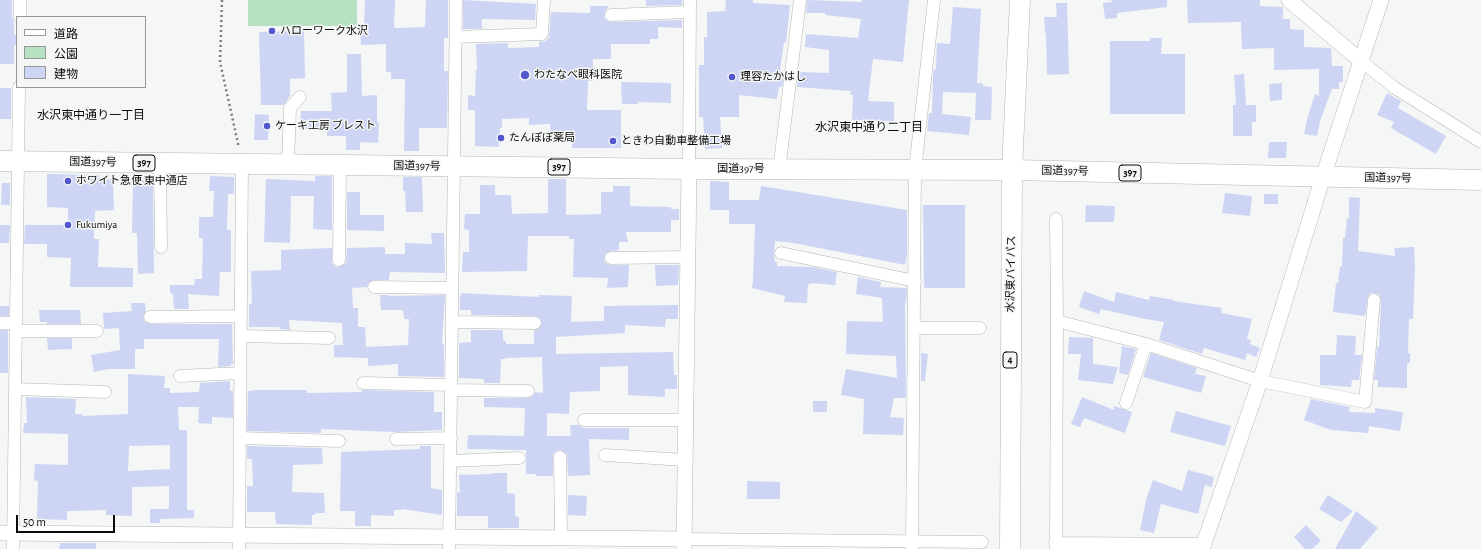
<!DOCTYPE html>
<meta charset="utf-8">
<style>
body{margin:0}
#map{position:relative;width:1481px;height:549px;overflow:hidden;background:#f4f7f5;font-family:"Alegreya Sans","Noto Sans JP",sans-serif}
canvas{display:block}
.legend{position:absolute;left:16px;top:16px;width:130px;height:72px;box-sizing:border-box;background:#f4f7f5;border:1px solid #979997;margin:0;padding:5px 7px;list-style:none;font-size:12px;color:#0b0b0b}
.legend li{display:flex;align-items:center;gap:8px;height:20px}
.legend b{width:20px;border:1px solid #979997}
.scale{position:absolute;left:16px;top:515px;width:99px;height:18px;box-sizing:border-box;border:2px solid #0b0b0b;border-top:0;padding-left:5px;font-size:12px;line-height:14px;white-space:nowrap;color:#0b0b0b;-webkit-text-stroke:3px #f4f7f5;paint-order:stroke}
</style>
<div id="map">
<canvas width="1481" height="549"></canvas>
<ul class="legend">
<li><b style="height:5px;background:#fff"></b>道路</li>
<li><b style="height:11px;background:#b5e3c1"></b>公園</li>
<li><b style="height:11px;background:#ced4f3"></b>建物</li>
</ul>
<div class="scale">50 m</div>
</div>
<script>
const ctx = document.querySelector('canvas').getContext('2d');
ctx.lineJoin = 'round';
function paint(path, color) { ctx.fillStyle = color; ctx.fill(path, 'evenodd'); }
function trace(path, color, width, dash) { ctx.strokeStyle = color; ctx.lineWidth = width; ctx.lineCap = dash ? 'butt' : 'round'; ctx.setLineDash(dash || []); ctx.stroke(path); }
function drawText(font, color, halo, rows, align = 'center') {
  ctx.font = font + ' "Alegreya Sans","Noto Sans JP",sans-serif'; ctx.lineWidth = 3; ctx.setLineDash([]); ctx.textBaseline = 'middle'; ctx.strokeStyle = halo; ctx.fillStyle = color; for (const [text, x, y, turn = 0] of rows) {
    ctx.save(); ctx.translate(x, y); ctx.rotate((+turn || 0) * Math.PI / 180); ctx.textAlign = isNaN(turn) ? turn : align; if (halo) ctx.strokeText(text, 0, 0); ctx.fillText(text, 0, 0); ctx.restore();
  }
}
paint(new Path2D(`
 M248,0H357V26H248Z`), '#b5e3c1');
paint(new Path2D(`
 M0,0H12V17L14,22V35H17V45H14V64H0Z
 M365,0H395L394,27L396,28L425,27L426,0H448V38H444V71H448L447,128H419V151H404L405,79H391V72H386V44L361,45L360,29L364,28Z
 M463,0L536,4L535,20L482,19V29H463Z
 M646,0H682V5L646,6Z
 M726,0H753V3L790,5L786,42H784L780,71L784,72L782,87H779L777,99L739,95V117H720L722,148L705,149L703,117H699V65H704V37H707V12L725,11Z
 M807,0L862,2V0H909L903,62L873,59L868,101L894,102V121L852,120L853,95H850L851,91L797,87L799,72L829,73V50L805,47L806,34L858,38L861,19L825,15V13H806Z
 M1111,0H1167V7L1117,13V18L1105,19L1103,3L1112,2Z
 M1187,0H1260V6L1283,7V19H1290V29L1304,30V47L1331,48L1332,66H1343V82H1339V89H1332L1320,121L1317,136L1304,134L1308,116L1315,94L1319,96V69L1274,70V48L1242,49L1241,22L1188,23Z
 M1056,3H1067L1069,74L1047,75L1046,33H1045L1044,17H1057Z
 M590,6H609L605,11L604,16L605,19L611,22L682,20V28L658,27V39H650V44H611V59H593V81H588L587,110H621V148H572V141H551L550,124L529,125V118L502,119V128H500L499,147L475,146V110H468V95L475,96L476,70H477L476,44L508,43V48L539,47V42L545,41L549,38L551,12L590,13Z
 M953,7L981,9L977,83H983V86L992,87L991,120H975L976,93L943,92L942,114L971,117L969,135L927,131L929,113H932L933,75L934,69H936L937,43L950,44Z
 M304,31L305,78L290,79V96L284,105H261L259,32Z
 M1150,38H1162L1161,54H1185V114H1110V41H1150Z
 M347,54H361L362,96L377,95V122H379L378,143L360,142V150H346V136H327V129H300L301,111H332L331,93L347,92Z
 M1244,74L1246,105H1256V122H1252V136H1233V105H1236L1234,75Z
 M621,82L671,83V103L638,102V104H622Z
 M1282,83V100L1270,101L1269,84Z
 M0,88H11V119H0Z
 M1387,93L1401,101L1398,108L1446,136L1436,154L1391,128L1394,122L1377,115Z
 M255,114L269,115L268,140H254Z
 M1269,142H1287L1286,158H1268Z
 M47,174L99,175V180L113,179L114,210L95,211L94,239H99L98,267L133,268V287H70L71,258L47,257V244H24L25,225H68V208L47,207Z
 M210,176L234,177V194H228L227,230H231V272H220L219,296L188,294L189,309H174L173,294L170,293V285H194L195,279H202L203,238H199V217H213L214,191H209Z
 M315,176H332V230L313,229L314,196H291L290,243L264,242L266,179L315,181Z
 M403,177H422L423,212H406L405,191H403Z
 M548,179H566V215L601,214V192H613V186H630V206L671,207V209H679V220H671V232H626L628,242H619V250L611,251L605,254L604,261L608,265H629L628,287L607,288L608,278L573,277L574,239H569V236H528L527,271L462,272L463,252H469V230L464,229L465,214H480V185H495V195H511L512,214L548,213Z
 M133,180H153L154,273L138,274L137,233H132Z
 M710,181L729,182V200H759L761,186L907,210V254L905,265L794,243L775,241L774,255L775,262H777V266L812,267L837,272L835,285L811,283V284H808L807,303L784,302L785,296L752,288L753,282L755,224H729V210H710Z
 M2,183H10V205H1Z
 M347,192H360V215H384V231L347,230Z
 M1225,193L1252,196L1250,216L1222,213Z
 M1264,194H1278V204H1264Z
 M1349,197L1360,198L1358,251L1395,256L1394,248L1414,247L1415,269L1413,319H1409L1408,353H1410V363H1407V388L1378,387V380H1374L1377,347H1379L1381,301L1379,294L1371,293L1368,296L1365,316L1333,312L1336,283H1338L1340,266L1342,267L1343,238H1345L1347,218H1349Z
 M923,205H965V288H924Z
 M1086,205L1115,206L1114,222H1085Z
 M0,225H10L9,243H0Z
 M431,233H444L445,273L390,272L389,280H374L368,283L367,287L352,288L353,308H358V327H365L366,347L408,345L409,319H404L403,310H381L380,295H389V296L445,295L442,344H444V377L398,376V364L368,366V358L334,357V345H343L342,323L289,320L290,330L280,329L279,327H249V304H252L251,271L281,270V250L332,248V263L336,267H339L346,263L347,248L385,247V254H405V243L432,244Z
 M655,265H679L678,285L656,286Z
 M858,277L881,282L880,287L907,288L906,303H905L906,398H894L890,417L904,418L903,435L863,434L864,399L841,395L846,369L897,378L896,356L846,354L847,321L883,322L882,298L856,294Z
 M1084,291L1114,302L1116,292L1149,300L1150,296L1174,300L1173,301L1222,308L1221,313L1252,319L1247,339L1251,340L1250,344L1260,348L1256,357L1247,353L1245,360L1204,348L1202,354L1159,340L1164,322L1140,318L1101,309L1099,314L1079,307Z
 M461,293L539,297V295L572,296L571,322L604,321V306L678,305V319H666L665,327L625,325V333L556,337V354L673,352L674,375H677V389H665V397L628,395V366L600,367V391L570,392L569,414L547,413V436H571L570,425H579L584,428H629V440L589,439L590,475L568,476L567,454L560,450L556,451L553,454V476H536V474H526V450L467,449L468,435L524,436L525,408L484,407V398H528L532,397L535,392L543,393L542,357L505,358V359H501L500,383H484V379L459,378V343L471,342V330H503V341H506V344H534V330L539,329L542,323L539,317L535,316L471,315V310H460V296H461Z
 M131,303H145L146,311L143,317L144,321L150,324H232L233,364H231V366L218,367L219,339H144V349H135V369H108L94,372L91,355L120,350L119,328L104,329L103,313L132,311Z
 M0,306H9V316H0Z
 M39,310H80L81,324H47V322H40Z
 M0,330H8V373H0Z
 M1337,335L1356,336L1355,355H1362L1359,380H1352L1351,387L1320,385V355H1336Z
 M1069,337L1093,338V364L1118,367L1113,384L1078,380L1081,354H1068Z
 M47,338H72V349L48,350Z
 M1122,346L1136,349L1128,375L1119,373Z
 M921,353L928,354L925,381H921Z
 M1151,353L1197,368L1195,374L1206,376L1201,393L1143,377Z
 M128,374L165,376L164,388H170V393L199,392L200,383L230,381V391H233V418L212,417V424L198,423L199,407H178L179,430H187V510H194V518L160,519V523H150V509H169V486L132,487V516L106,515V510L67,511V520L37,519L38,481L34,480L35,464L68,465V434L23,433L24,423H27L26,397L76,399L75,414H82V416L128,414ZM170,445V469L128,471L129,446Z
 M253,390H307V393L362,392V390L434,392V412H442V430L394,432L321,429V433L247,431L248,391H253Z
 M1082,397L1114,410V406L1132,412L1125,433L1084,418L1080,427L1071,424Z
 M1311,399L1350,407L1349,412L1375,413V408L1403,412L1400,431L1369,426L1368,433L1331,430L1304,420Z
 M813,401H827V412H813Z
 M1176,411L1231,426L1225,446L1170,432Z
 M247,446L322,448L323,464L293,465L292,492L324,493L325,513H315V515H312V525L276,524L275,512H247V486H253L252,459H247Z
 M420,446H431V488L442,490V515L402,509V510H394V516L371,515V526H355V511H340L341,452L420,449Z
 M1188,470L1214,477L1212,487L1205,485L1198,514L1161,504L1154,533L1140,530L1146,500L1153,480L1182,491Z
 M492,473H507V493L515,494V516L519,517V528H488V516H457V492L460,493L459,475L492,474Z
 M747,481L780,482V499H747Z
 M568,495L587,496L586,516L568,515Z
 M1328,495L1353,511L1341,522L1319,509Z
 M1356,511L1378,528L1360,549H1335Z
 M1306,525L1321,541L1312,549H1305L1294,537Z
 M60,543H96V549H59Z`), '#ced4f3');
const minor = new Path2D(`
 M611,15L690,12
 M20,17V0
 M456,37L542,34L544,0
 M1361,61L1395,88L1481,142
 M160,163L161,247
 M288,164L290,108L300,97
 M689,169L690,0
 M779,170L800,0
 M781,253L915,281
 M611,258L688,257
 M339,260L340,165
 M374,287L452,288
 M150,317L241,316
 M1057,321L1146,344L1260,381L1365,402L1374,300
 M452,322L535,323
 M0,323H16
 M914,328H980
 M16,331H97
 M241,336L329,338
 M180,376L240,373
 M363,383L451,385
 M15,389L105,392
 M451,390L528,391
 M1126,403L1146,344
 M584,420H685
 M240,438L339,441
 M396,439L451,438
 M605,455L685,460
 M560,457L561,538
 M450,461L519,458
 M684,539L982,542
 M1055,543L1203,544
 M13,549L19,87
 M239,549L242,164
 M449,549L456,0
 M912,549L915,170L934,0
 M1056,549L1057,321L1056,219`);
const tertiary = new Path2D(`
 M1289,0L1361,61
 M0,533L684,539
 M684,548L689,169
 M1202,549L1260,381L1323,177L1381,0`);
const trunk = new Path2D(`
 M0,161L689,169L1012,170L1481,180
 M1010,549L1012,170L1020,0`);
trace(minor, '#b3b6b4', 13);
trace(tertiary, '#b3b6b4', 16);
trace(trunk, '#b3b6b4', 21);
trace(new Path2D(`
 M222,0L220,62L239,148`), '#7c7d7c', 2.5, [2, 3]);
trace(minor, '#fff', 12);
trace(tertiary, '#fff', 15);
trace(trunk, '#fff', 20);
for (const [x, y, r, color] of [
 [272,31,4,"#5256cd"],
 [525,75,5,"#5256cd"],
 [732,77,4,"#5256cd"],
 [267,126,4,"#5256cd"],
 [501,138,4,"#5256cd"],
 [613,141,4,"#5256cd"],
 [68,181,4,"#5256cd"],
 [68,225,4,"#5256cd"]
]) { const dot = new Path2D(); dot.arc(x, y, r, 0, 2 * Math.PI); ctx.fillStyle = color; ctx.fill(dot); trace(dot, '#f4f7f5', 1.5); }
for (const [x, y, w] of [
 [144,163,22],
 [559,167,22],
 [1130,173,22],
 [1010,360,14]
]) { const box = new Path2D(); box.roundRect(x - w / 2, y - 8, w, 16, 3); ctx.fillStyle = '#f4f7f5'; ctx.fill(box); trace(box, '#0b0b0b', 1); }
drawText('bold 10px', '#0b0b0b', null, [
 ["397",144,163],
 ["397",559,167],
 ["397",1130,173],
 ["4",1010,360]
]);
drawText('11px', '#0b0b0b', '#f4f7f5', [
 ["ハローワーク水沢",280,31],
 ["わたなべ眼科医院",534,75],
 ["理容たかはし",740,77],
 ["ケーキ工房 ブレスト",275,126],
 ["たんぽぽ薬局",509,138],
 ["ときわ自動車整備工場",621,141],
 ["ホワイト急便 東中通店",76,181],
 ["Fukumiya",76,225]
], 'left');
drawText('11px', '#0b0b0b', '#f4f7f5', [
 ["国道397号",93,162,1],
 ["国道397号",417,166,1],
 ["国道397号",741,169],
 ["国道397号",1065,171,1],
 ["国道397号",1388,178,1],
 ["水沢東バイパス",1011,274,-89]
]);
drawText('12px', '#0b0b0b', '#f4f7f5', [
 ["水沢東中通り一丁目",91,115],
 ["水沢東中通り二丁目",869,127]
]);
</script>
